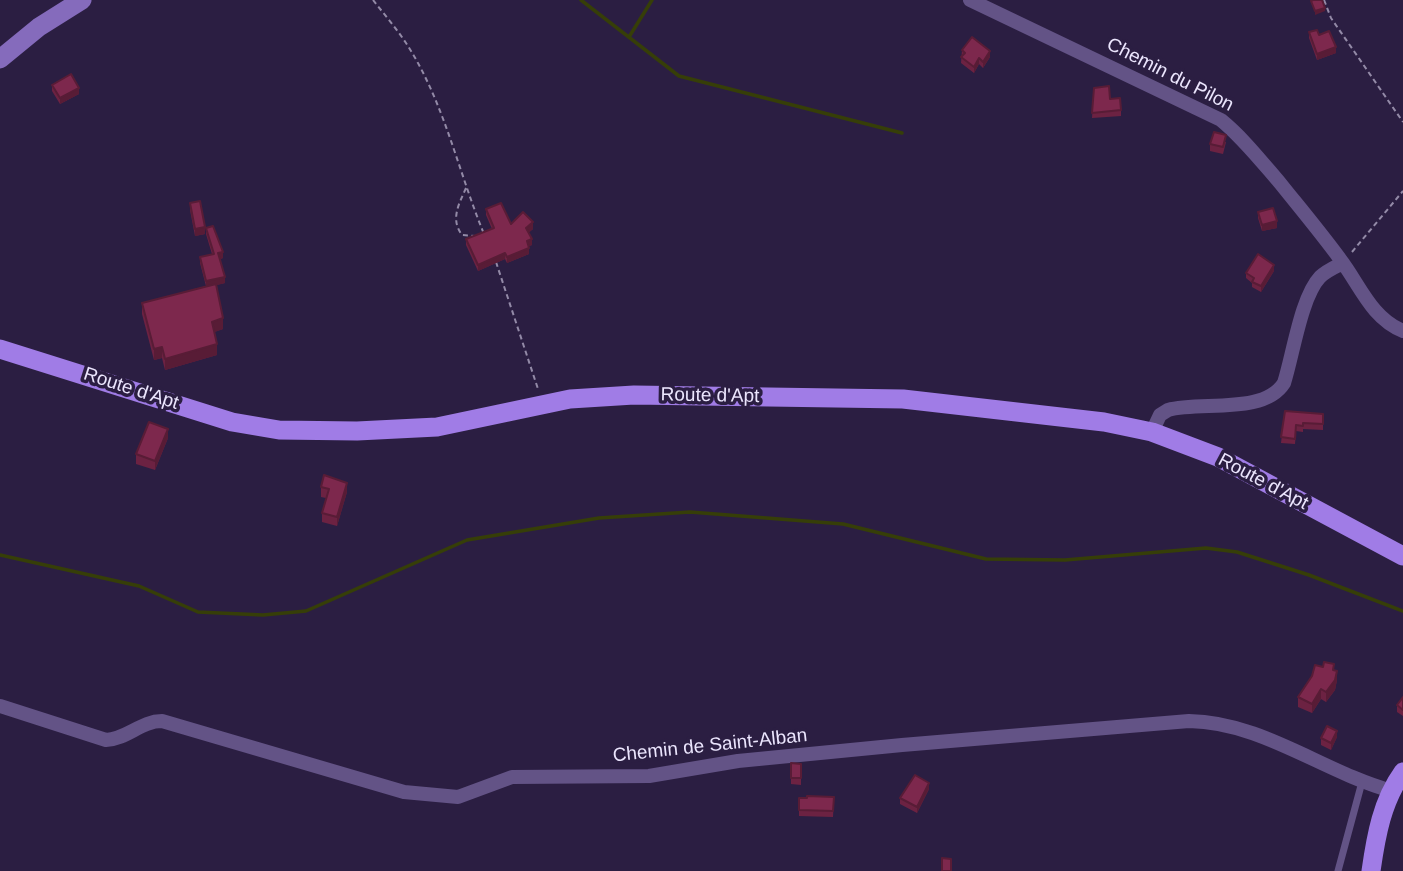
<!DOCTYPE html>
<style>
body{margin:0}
canvas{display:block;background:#2b1e42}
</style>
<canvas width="1403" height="871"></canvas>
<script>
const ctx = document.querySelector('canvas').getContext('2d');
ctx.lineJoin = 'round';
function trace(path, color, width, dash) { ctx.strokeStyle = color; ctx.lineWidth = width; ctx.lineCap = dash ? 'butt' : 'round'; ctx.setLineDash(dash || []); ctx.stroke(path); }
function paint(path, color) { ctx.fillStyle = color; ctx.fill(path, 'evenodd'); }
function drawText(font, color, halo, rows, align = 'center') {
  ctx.font = font + ' Helvetica,sans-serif'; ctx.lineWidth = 7; ctx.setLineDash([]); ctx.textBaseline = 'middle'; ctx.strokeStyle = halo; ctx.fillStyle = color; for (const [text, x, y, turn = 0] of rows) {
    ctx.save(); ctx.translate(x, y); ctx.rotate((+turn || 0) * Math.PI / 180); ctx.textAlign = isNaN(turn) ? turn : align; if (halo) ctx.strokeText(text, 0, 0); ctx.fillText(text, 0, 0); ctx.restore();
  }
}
trace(new Path2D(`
 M581,0L679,76L902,133
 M629,37L652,0
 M0,555L139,586L198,612L263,615L306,611L467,540L599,518L690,512L843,524L986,559L1065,560L1206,548L1237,552L1309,575L1403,611`), '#363e08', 3.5);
trace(new Path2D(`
 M373,0C384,14 396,28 406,43C444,101 458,171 484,234
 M1324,0L1331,18L1403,122
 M466,188C459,204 450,219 462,235L475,236
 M1352,252L1403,191
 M496,262L538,389`), '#938aa7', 2, [5, 3.5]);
trace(new Path2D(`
 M1338,871L1362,782`), '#635386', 7);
trace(new Path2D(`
 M970,0L1221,120C1243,138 1261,161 1280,183C1300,208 1321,233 1340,259C1360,285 1371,318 1403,331
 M1152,432L1160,415L1168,410C1201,401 1264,415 1284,383C1293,355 1301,297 1320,277C1326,271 1335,267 1343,263
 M0,706L106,740C127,739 141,721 162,721L404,792L458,797L512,777L649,776L738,761L902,745L1189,721C1262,722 1323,772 1392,791`), '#635386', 14);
trace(new Path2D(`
 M0,59L39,27L82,0`), '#856bbc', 19);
trace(new Path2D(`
 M0,349L232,422L279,430L357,431L437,427L570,399L634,395L903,399L1104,422L1152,432L1218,457L1403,556
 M1371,871C1376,836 1382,801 1403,772`), '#a07ce6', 19);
paint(new Path2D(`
 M1309,32L1319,35L1336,53L1317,60L1309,38Z
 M962,50L990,57L983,68L979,64L974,73L961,63Z
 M52,85L79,94L60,104L52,91Z
 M1094,88L1110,99L1121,110V116L1092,118Z
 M1226,142L1223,154L1210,151V144Z
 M190,203L205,234L195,236L190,210Z
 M486,209L511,224L533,229L528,233L532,245L529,246V254L507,263L505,259L478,271L466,245V239L492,229L486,215Z
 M1258,212L1277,228L1262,231L1258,218Z
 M206,228L223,258L220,259L225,283L216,285L223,329L214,332L217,355L165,370L162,358L154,360L142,314V303L206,286L200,263V257L212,254L206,234Z
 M1274,271L1261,292L1252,287V283L1246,278V273Z
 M1285,411L1323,414V430L1303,429V432L1296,431L1295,444L1281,443Z
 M168,438L155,470L136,464V454Z
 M321,487L347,492L337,526L322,522V513L326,498L321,497Z
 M1334,670L1337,680L1335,690L1326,702L1321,699L1312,713L1298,707V697Z
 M1403,697V716L1397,712V705Z
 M1337,737L1331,750L1321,745V738Z
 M791,763L801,764V785L791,784Z
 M929,789L917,813L900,804V798Z
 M834,797L833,817L799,816V798Z`), '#6c2242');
paint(new Path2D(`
 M1325,8V11L1315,15V11Z
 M1336,47V53L1317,60V54Z
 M990,51V57L983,68V62Z
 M979,58V64L974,73V67Z
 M79,88V94L60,104V98Z
 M1277,221V228L1262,231V225Z
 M533,222V229L526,235V228Z
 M205,227V234L195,236V229Z
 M532,239V245L527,247V241Z
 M529,248V254L507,263V257Z
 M223,252V258L218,260V253Z
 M505,253V259L478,271V265Z
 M1274,265V271L1261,292V286Z
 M225,277V283L206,288V281Z
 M223,318V329L212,333V322Z
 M217,344V355L165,370V359Z
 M162,347V358L154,360V349Z
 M168,429V438L155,470V461Z
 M347,483V492L337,526V517Z
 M1337,671V680L1335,690L1326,702V692Z
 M1321,689V699L1312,713V704Z
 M1337,731V737L1331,750V743Z
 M929,783V789L917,813V807Z`), '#581c36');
const building = new Path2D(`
 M1313,0H1322L1325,8L1315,11L1311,1Z
 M1317,30L1319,35L1329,31L1336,47L1317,54L1309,32Z
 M972,37L990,51L983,62L979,58L974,67L961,57L965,53L962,50Z
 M71,74L79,88L60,98L52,85Z
 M1109,86L1110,99L1120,98L1121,110L1092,113L1094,88Z
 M1214,132L1226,135L1223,147L1210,144Z
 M200,201L205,227L195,229L190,203Z
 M501,203L511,224L523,212L533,222L526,228L532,239L527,241L529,248L507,257L505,253L478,265L466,239L494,228L486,209Z
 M1273,208L1277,221L1262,225L1258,212Z
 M213,226L223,252L218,253L225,277L206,281L200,257L214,254L206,228Z
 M1258,254L1274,265L1261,286L1252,282L1254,278L1246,273Z
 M216,284L223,318L212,322L217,344L165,359L162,347L154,349L142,303Z
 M1285,411L1323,414V424L1303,423V426L1296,425L1295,439L1281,437Z
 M149,422L168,429L155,461L136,454Z
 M324,475L347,483L337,517L322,513L329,489L321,487Z
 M1324,662L1334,664L1333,670L1337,671L1335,680L1326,692L1321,689L1312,704L1298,697L1312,676L1315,665L1323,667Z
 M1403,697V710L1397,705Z
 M1327,726L1337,731L1331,743L1321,738Z
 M791,763L801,764V778H791Z
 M915,775L929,783L917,807L900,798Z
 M807,796L834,797L833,811L799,810V798H807Z
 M942,858L951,859V871H942Z`);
paint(building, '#7d284d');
trace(building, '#581c36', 2);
drawText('19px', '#ebe5fd', '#2b1e42', [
 ["Chemin du Pilon",1170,75,27],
 ["Route d'Apt",131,389,18],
 ["Route d'Apt",710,396,1],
 ["Route d'Apt",1263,482,28],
 ["Chemin de Saint-Alban",710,746,-6]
]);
</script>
